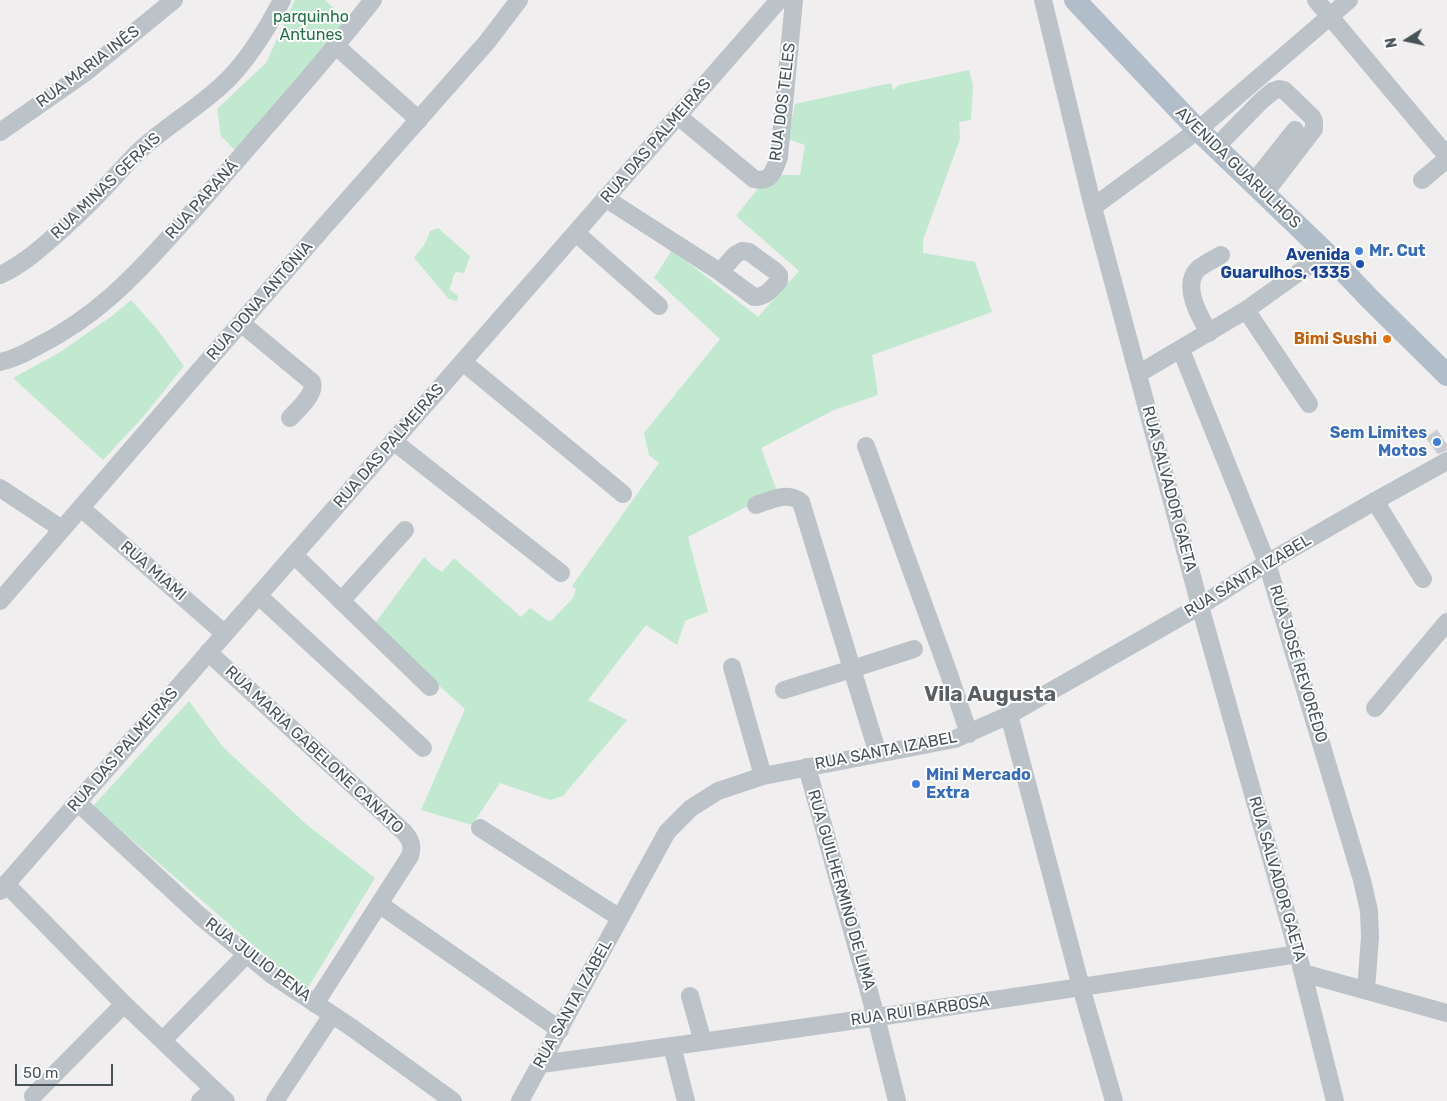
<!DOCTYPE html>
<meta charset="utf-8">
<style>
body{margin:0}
#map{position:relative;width:1447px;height:1101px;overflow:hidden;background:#f0eeee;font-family:Rubik,sans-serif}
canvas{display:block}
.north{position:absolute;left:1382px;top:15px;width:50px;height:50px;-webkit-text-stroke:4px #fff;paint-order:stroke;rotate:260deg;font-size:14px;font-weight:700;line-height:20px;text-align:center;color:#485259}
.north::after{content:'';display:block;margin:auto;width:18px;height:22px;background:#485259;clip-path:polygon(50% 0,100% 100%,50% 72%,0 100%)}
.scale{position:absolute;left:15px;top:1064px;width:98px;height:22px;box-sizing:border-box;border:2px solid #485259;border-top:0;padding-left:6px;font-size:15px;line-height:18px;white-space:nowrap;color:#485259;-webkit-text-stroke:4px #fff;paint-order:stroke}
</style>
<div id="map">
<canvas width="1447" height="1101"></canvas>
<div class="north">N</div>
<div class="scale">50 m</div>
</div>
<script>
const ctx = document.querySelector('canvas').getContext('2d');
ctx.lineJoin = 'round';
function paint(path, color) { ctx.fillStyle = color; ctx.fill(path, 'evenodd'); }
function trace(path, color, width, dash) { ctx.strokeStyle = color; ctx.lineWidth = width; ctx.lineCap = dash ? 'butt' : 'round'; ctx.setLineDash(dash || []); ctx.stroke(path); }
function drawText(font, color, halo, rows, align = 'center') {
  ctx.font = font + ' Rubik,sans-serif'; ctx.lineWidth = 4; ctx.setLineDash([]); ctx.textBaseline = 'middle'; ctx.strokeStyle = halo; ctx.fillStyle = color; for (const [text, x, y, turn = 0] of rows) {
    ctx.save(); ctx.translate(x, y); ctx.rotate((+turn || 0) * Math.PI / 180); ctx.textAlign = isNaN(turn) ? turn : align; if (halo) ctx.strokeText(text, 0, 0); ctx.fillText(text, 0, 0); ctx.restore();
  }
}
paint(new Path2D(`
 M295,0H325L348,22L236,151L221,136L217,109L266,63Z
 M969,70L973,86L971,120L959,122L960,139L923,240V253L975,262L992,312L872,355L878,395L834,410L761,448L777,491L688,537L708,612L685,621L677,645L646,625L588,700L627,720L563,796L550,800L500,783L472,825L421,810L465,709L373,626L424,557L433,566L442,572L454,558L521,617L530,608L550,622L573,598L576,589L572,586L659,463L649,455L644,433L720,339L654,278L672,250L758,317L799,271L736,216L760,186L782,175H800L805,145L788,139L795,104L891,83L893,90L899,85Z
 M438,228L470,256L464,273L456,272C452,277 453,283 449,289L458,296L457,301L449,299L414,258C422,247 426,245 430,231Z
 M131,300L157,329L184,366L143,417L103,460L13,378L60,352L112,316Z
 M189,701L223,747L306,824L375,878L306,991L93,806Z`), '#c1e9cf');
const building = new Path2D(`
 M1437,430L1447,445V450L1438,454L1426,438Z`);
paint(building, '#c9cbd0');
trace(building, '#d3d5d9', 1);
trace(new Path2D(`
 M1043,0L1093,207L1200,606L1298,954L1335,1101
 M1316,0L1447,156
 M336,46L419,120
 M678,116L754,179C771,183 774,171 779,157L794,0
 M0,132L86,72L174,0
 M1216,147L1261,101L1273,91L1279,89L1284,90L1312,117L1314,121V129L1264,194
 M1422,180L1447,159
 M1253,183L1295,130
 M605,198L720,272L754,297C766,297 771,289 779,281V275L775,271L749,252L742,251L735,255L720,272
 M1093,207L1198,130L1349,0
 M576,233L659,306
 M0,275C22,265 40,249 58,233C70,222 83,211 94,199C109,184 123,167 138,152C163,128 195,110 221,86C244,66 268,28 282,0
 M1246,310L1309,404
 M241,323L312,382C316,394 298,409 290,418
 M1209,333C1200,317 1182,287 1197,270C1203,264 1213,260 1221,255
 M1181,350L1267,563L1362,880L1369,911L1370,937L1366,990
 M0,362C14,359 25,353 38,346C94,318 132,279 173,233C198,206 222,178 246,150C289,101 332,52 373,0
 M463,362L623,494
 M1138,374L1246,310L1326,253
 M393,441L561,573
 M866,446L949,674L969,734
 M0,488L62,529
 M1375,501L1423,579
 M756,505C771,500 787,491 801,502L878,754
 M81,508L225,634
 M294,555L430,687
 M259,596L423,748
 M0,601L322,229L487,42L519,0
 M341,601L405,530
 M208,652L404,832C411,840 413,846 410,856L315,1004
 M732,667L763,776
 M784,690L852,669L914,649
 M1375,708L1447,622
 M1009,715L1081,987L1114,1101
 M807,767L876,1017L897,1101
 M77,802L200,916L272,975L351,1027L453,1101
 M480,828L620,918
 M7,885L124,1004L226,1101
 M0,891L779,0
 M379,904L560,1030
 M1303,973L1447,1013
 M690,996L703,1042
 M163,1040L247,954
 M672,1046L686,1101
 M541,1064C794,1030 1046,993 1298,954
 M33,1096L124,1004
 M200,1101L213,1089
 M275,1101L332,1015
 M520,1101L667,832L691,808L718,791L763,776L955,739L1009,715L1200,606L1267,563L1375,501L1447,461`), '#bbc3c9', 18);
trace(new Path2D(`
 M1075,0L1198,130L1326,253L1370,299L1447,375`), '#b1beca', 22);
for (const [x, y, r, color] of [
 [1359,251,5,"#3f7fe0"],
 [1360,264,5,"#1a4fb4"],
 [1387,339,5,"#e8710a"],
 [1437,442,5,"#3f7fe0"],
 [916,784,5,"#3f7fe0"]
]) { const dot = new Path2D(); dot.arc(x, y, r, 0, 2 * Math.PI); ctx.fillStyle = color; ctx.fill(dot); trace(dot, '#fff', 2); }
drawText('16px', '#217247', '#fff', [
 ["parquinho",311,17],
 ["Antunes",311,35]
]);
drawText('16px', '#485259', '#fff', [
 ["RUA MARIA INÊS",88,67,-37],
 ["RUA DOS TELES",783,102,-83],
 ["RUA DAS PALMEIRAS",656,141,-49],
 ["AVENIDA GUARULHOS",1238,168,44],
 ["RUA MINAS GERAIS",106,186,-44],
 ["RUA PARANÁ",202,200,-48],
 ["RUA DONA ANTÔNIA",260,301,-49],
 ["RUA DAS PALMEIRAS",389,446,-49],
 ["RUA SALVADOR GAETA",1169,489,75],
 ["RUA MIAMI",153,571,41],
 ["RUA SANTA IZABEL",1248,576,-31],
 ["RUA JOSÉ REVORÊDO",1298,664,73],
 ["RUA DAS PALMEIRAS",123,750,-49],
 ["RUA MARIA GABELONE CANATO",314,750,43],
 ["RUA SANTA IZABEL",886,751,-11],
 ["RUA SALVADOR GAETA",1277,879,74],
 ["RUA GUILHERMINO DE LIMA",841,890,74],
 ["RUA JULIO PENA",258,960,37],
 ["RUA SANTA IZABEL",573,1004,-61],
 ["RUA RUI BARBOSA",920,1011,-8]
]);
drawText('bold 16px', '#366cbe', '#fff', [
 ["Mr. Cut",1369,251],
 ["Sem Limites",1427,433,"right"],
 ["Motos",1427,451,"right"],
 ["Mini Mercado",926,775],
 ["Extra",926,793]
], 'left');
drawText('bold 16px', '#164399', '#fff', [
 ["Avenida",1350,255],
 ["Guarulhos, 1335",1350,273]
], 'right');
drawText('bold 16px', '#c56008', '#fff', [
 ["Bimi Sushi",1377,339]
], 'right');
drawText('bold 21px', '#5b5f62', '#fff', [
 ["Vila Augusta",990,695]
]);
</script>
